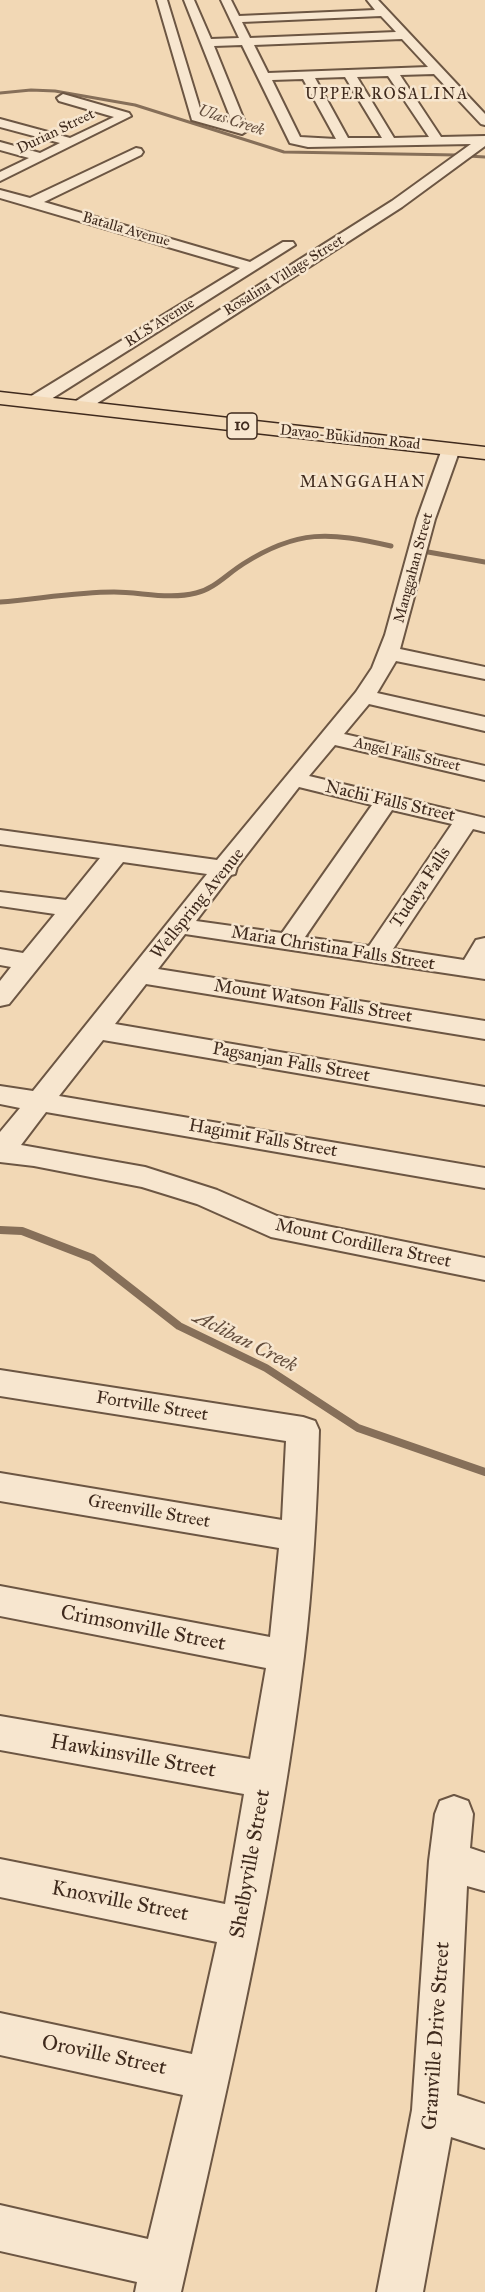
<!DOCTYPE html>
<style>
body{margin:0}
canvas{display:block;background:#f2d8b5}
</style>
<canvas width="485" height="2292"></canvas>
<script>
const ctx = document.querySelector('canvas').getContext('2d');
ctx.lineJoin = 'round';
function trace(path, color, width, dash) { ctx.strokeStyle = color; ctx.lineWidth = width; ctx.lineCap = dash ? 'butt' : 'round'; ctx.setLineDash(dash || []); ctx.stroke(path); }
function paint(path, color) { ctx.fillStyle = color; ctx.fill(path, 'evenodd'); }
function drawText(font, color, halo, rows, align = 'center') {
  ctx.font = font + ' "IM FELL Great Primer",serif'; ctx.lineWidth = 5; ctx.setLineDash([]); ctx.textBaseline = 'middle'; ctx.strokeStyle = halo; ctx.fillStyle = color; for (const [text, x, y, turn = 0] of rows) {
    ctx.save(); ctx.translate(x, y); ctx.rotate((+turn || 0) * Math.PI / 180); ctx.textAlign = isNaN(turn) ? turn : align; if (halo) ctx.strokeText(text, 0, 0); ctx.fillText(text, 0, 0); ctx.restore();
  }
}
trace(new Path2D(`
 M0,93L31,90L55,91L135,105L284,152L457,155
 M468,156L485,157`), '#866f59', 3);
trace(new Path2D(`
 M428,552L485,562
 M0,602C38,599 76,592 114,592C141,592 169,600 196,593C214,589 227,574 243,564C298,529 329,532 391,546`), '#866f59', 5);
trace(new Path2D(`
 M0,1230L22,1231L92,1258L179,1326L266,1368L358,1428L485,1472`), '#866f59', 8);
const street = new Path2D(`
 M157,0H167L202,115L233,124L184,0H194L211,39L239,38L221,0H231L239,16L375,10L367,0H378L485,114V125L481,124L434,74L400,75L441,137L485,136V146L402,207L85,411H73L70,407L73,403L392,201L471,144L308,147L290,143L242,45L214,46L248,130L242,134L192,120ZM381,16L396,32L250,38L242,22ZM402,39L428,67L268,73L254,45ZM388,76L429,137L394,138L357,77ZM345,77L382,138H348L315,78ZM303,79L336,139L300,137L272,80Z
 M63,94L129,113L131,116L0,181V172L29,158L0,150V142L40,153L60,143L0,127V119L70,138L114,117L59,101L57,98Z
 M136,148L141,149L143,152L141,155L44,202L250,262L283,242H293L295,245L40,406H28L26,402L28,398L240,268L0,198V190L30,198Z
 M451,444L457,445L460,449L435,519L400,649L485,667V679L396,661L377,693L485,717V731L369,704L344,734L485,766V780L335,745L309,776L485,818V832L473,829L393,949L464,960L476,940L485,938V979L185,934L158,969L485,1021V1039L146,984L115,1024L485,1087V1105L103,1040L59,1096L485,1168V1188L46,1112L21,1145L145,1167L217,1190L277,1216L485,1258V1280L271,1237L197,1204L142,1187L34,1166L0,1162V1132L20,1108L0,1104V1086L33,1091L207,874L123,862L9,1004L0,1006V981L11,967L0,965V949L23,953L55,914L0,906V892L66,900L100,858L0,844V830L217,860L356,692L372,668L385,635L417,519L442,449L445,445ZM299,787L372,805L282,933L196,921L231,875L235,874L237,867ZM392,810L452,824L369,946L305,937Z
 M0,1370L303,1417L315,1421L319,1430C317,1505 313,1581 304,1656C278,1871 229,2081 181,2292H135L137,2282L0,2251V2205L148,2239L183,2095L0,2055V2013L192,2054L217,1942L0,1897V1859L225,1904L244,1794L0,1750V1716L250,1759L266,1668L0,1616V1586L270,1637L279,1548L0,1501V1473L282,1520L286,1441L0,1396Z
 M454,1796L468,1801L473,1814L470,1848L485,1853V1891L467,1886L457,2095L485,2104V2148L451,2137L423,2292H377L412,2110L429,1861L435,1814L440,1801Z`);
const highway = new Path2D(`
 M0,392L485,447V459L0,404Z`);
trace(street, '#6c5643', 4);
trace(highway, '#3f2a1d', 3);
paint(street, '#f7e6cf');
paint(highway, '#f2d8b5');
drawText('15px', '#3f2a1d', '#f7e6cf', [
 ["Durian Street",56,132,-26],
 ["Batalla Avenue",126,230,16],
 ["Rosalina Village Street",284,276,-32],
 ["RLS Avenue",160,323,-32],
 ["Davao-Bukidnon Road",350,438,6],
 ["Manggahan Street",414,568,-75],
 ["Angel Falls Street",407,755,13]
]);
ctx.letterSpacing = '1.5px';
drawText('16px', '#3f2a1d', '#f7e6cf', [
 ["UPPER ROSALINA",387,95],
 ["MANGGAHAN",363,483]
]);
ctx.letterSpacing = '0px';
drawText('italic 16px', '#624c3b', '#f7e6cf', [
 ["Ulas Creek",231,121,18]
]);
for (const [x, y, w] of [
 [242,426,30]
]) { const box = new Path2D(); box.roundRect(x - w / 2, y - 13, w, 26, 4.5); ctx.fillStyle = '#f7e6cf'; ctx.fill(box); trace(box, '#3f2a1d', 1.5); }
drawText('bold 16px', '#3f2a1d', null, [
 ["10",242,426]
]);
drawText('18px', '#3f2a1d', '#f7e6cf', [
 ["Nachi Falls Street",390,802,13],
 ["Tudaya Falls",421,888,-56],
 ["Wellspring Avenue",198,904,-51],
 ["Maria Christina Falls Street",333,949,9],
 ["Mount Watson Falls Street",313,1002,9],
 ["Pagsanjan Falls Street",291,1063,10],
 ["Hagimit Falls Street",263,1139,10],
 ["Mount Cordillera Street",363,1244,12],
 ["Fortville Street",152,1407,9],
 ["Greenville Street",149,1512,10]
]);
drawText('italic 20px', '#624c3b', '#f7e6cf', [
 ["Acliban Creek",245,1342,27]
]);
drawText('21px', '#3f2a1d', '#f7e6cf', [
 ["Crimsonville Street",143,1629,11],
 ["Hawkinsville Street",133,1757,10],
 ["Shelbyville Street",251,1864,-80],
 ["Knoxville Street",120,1902,11],
 ["Granville Drive Street",437,2036,-86],
 ["Oroville Street",104,2056,12]
]);
</script>
